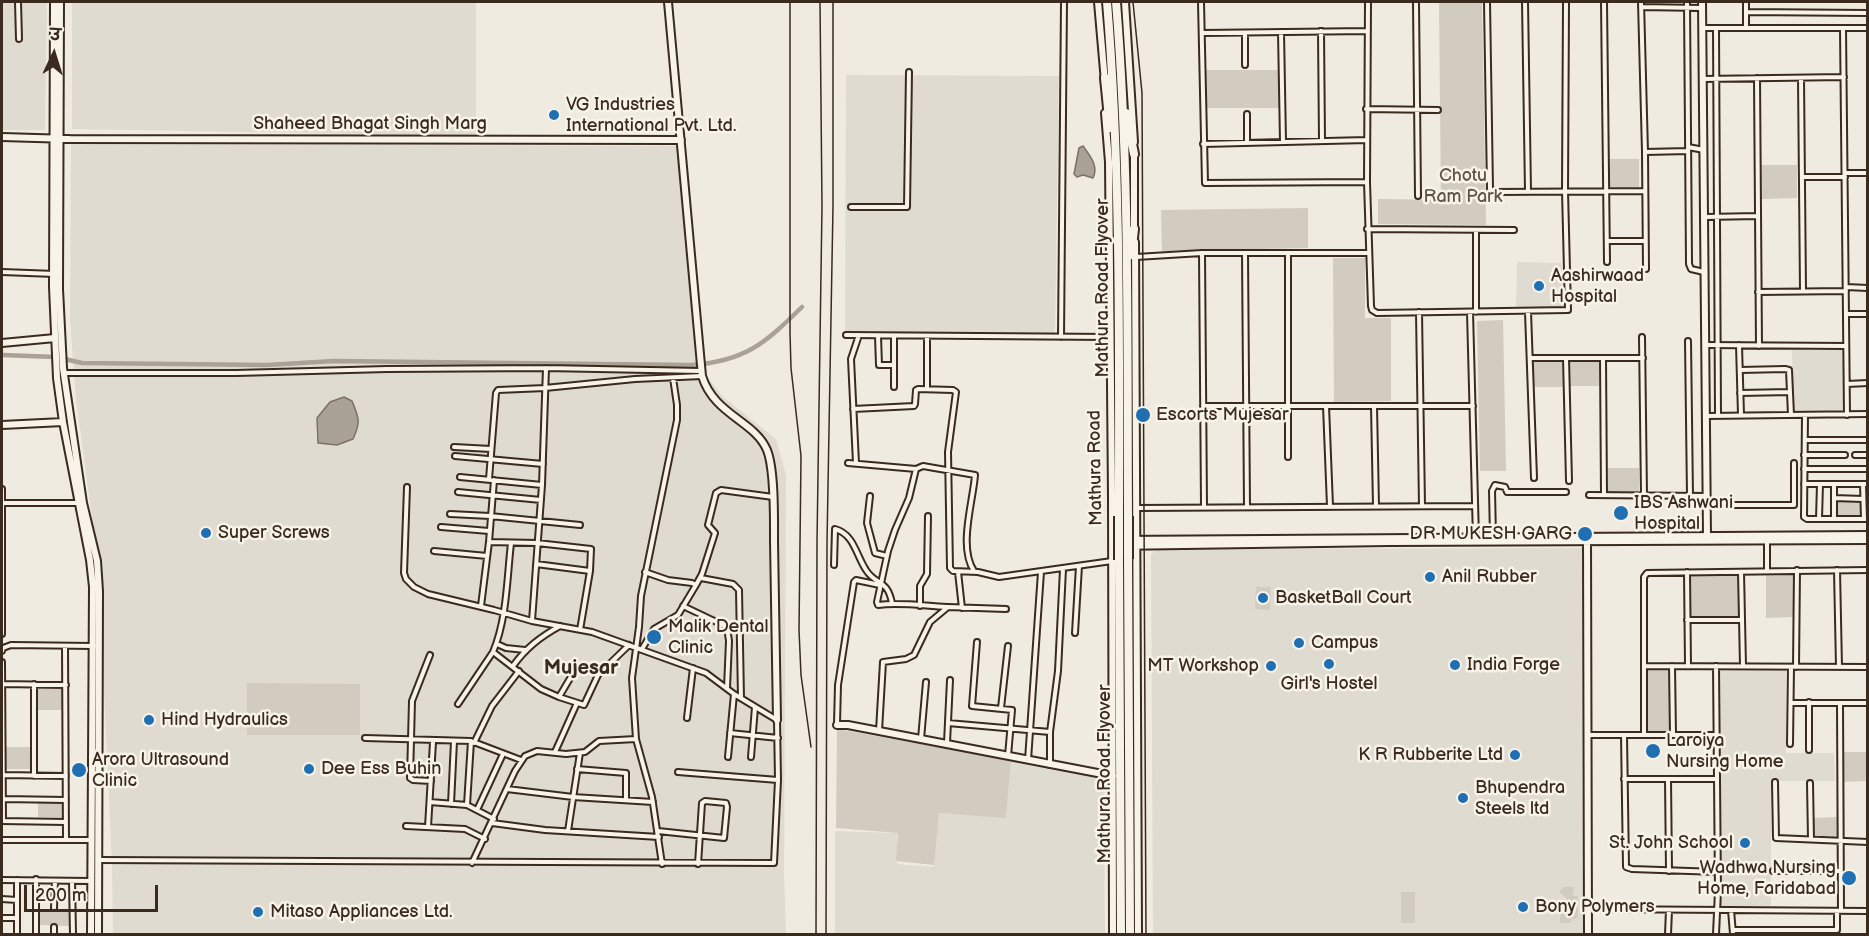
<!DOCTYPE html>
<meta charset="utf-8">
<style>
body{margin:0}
#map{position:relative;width:1869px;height:936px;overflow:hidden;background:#efebe0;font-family:"Balsamiq Sans","Playpen Sans Deva",sans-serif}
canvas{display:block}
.frame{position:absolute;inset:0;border:3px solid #3b2a1e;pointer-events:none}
.north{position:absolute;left:24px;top:24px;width:60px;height:60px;-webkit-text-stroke:4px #f7f3e8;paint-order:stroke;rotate:4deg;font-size:16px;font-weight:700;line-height:24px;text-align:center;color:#3b2a1e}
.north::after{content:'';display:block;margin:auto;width:21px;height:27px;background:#3b2a1e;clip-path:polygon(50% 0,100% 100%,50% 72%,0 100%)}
.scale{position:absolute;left:24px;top:885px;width:134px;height:27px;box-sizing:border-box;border:3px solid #3b2a1e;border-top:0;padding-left:8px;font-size:18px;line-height:21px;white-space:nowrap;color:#3b2a1e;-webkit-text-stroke:4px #f7f3e8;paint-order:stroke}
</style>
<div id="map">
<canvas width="1869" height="936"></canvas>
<div class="frame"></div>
<div class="north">उ</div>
<div class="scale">200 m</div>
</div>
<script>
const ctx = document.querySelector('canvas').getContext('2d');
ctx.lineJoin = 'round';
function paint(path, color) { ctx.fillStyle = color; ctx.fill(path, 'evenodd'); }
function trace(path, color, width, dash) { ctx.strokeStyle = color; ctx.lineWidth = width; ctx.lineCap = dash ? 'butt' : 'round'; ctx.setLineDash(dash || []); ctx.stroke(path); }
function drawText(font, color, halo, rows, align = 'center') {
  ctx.font = font + ' "Balsamiq Sans",sans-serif'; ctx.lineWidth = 5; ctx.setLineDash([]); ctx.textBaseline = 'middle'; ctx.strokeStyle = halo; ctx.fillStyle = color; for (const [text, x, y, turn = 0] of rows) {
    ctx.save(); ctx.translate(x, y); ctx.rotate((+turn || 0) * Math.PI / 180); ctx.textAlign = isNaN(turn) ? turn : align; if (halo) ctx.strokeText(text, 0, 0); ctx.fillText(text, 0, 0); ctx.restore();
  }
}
paint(new Path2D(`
 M2,2H47L45,130H2Z
 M72,2H476V136L72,129Z
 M846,75L1059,76L1055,334L845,331Z
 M71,144L677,146L696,362L722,396L776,439L786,475L784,872L786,934H113L112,865L98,561L76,400L70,320Z
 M1517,262L1562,263V309H1516Z
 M1842,349L1844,410L1793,411L1792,350Z
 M1582,548L1583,934H1153L1151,554L1157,549Z
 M1720,671H1786V753H1834L1835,781H1771V906H1720Z
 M1011,760L1104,777L1105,934H835V831L897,833V864L933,867L939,813L1006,817Z`), '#e0dbd0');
paint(new Path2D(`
 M1439,2H1482L1486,225L1378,224V199L1441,200Z
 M1206,70H1280V108H1207Z
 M1610,159H1639V187H1610Z
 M1761,165H1797V198L1761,199Z
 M1308,208V248L1162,251L1161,210Z
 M1333,258H1365V318H1391V401L1334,402Z
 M1503,320L1506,471H1480L1477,321Z
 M1569,361H1599V386H1569Z
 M1532,362H1563V387H1532Z
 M1608,468H1639V493H1608Z
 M1836,500H1861L1862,515H1836Z
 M1766,575H1793L1794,617L1766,618Z
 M1691,576H1739V619H1691Z
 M1256,587H1271L1270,610L1255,609Z
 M1647,669H1671L1670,732H1647Z
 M247,683L360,684V735H247Z
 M38,688H62V710H38Z
 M837,729L1011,760L1006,818L939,813L934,865L896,861L898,833L836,828Z
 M6,747H30V769H6Z
 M1842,752H1867V781L1843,782Z
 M38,802L64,803L63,818L38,817Z
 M1837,817V839H1813V818Z
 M1574,887L1573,896H1578V918L1571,919V923H1560V914C1570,908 1571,899 1560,893V890L1564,887Z
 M1401,892H1415V923H1401Z
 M39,911H70V926L39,925Z`), '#d1cbc0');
const water = new Path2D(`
 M1083,146C1090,156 1099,166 1093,178L1083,175L1077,177L1074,174L1079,148Z
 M344,397L352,401C359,418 361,422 353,439L337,445L318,443L317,418L330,402Z`);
paint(water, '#aaa296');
trace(water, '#7e7266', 1.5);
trace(new Path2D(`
 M2,355L56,357L82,363L267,365L334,361L692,365C746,361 765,343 802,307`), '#aaa296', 4.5);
const street = new Path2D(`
 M18,2L19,39
 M1201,2L1205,183L1367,182
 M1368,2L1367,182L1371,306L1372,310L1377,313L1568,310L1565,191L1566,2
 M1416,2L1418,196
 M1487,2L1490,189L1497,192L1645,191
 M1525,2L1528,191
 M1604,2L1607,262
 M1641,2L1645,152L1646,269
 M1687,2L1689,264L1691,269L1704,272
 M1746,2V28
 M1641,7L1702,8
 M1746,12L1868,13
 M1702,28H1868
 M1716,28L1718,416
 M1843,28L1847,415
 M1321,31L1322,141
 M1281,32L1283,142
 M1203,33L1368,31
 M1245,33V65
 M1757,78L1759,346
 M1801,78L1803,291
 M1703,79L1844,77
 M1366,109L1438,110
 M1247,114V143
 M1203,144L1367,140
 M1688,147L1704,150
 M1645,152L1688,151
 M1845,173H1868
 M1802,177H1845
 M851,207H907L909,72
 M1705,217L1758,216
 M1367,229L1514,230
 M1607,241H1645
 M1202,253L1204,506
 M1245,253L1247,507
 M1288,254V457
 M1136,257L1202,253H1368
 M2,272L55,274
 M1846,287L1868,288
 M1758,292L1846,291
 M1419,312L1422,506
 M1470,312L1476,539
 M1476,312V230
 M1528,312L1534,478
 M1846,314H1868
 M846,335L1110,337
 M878,336L879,365H894
 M927,336V389
 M1061,337L1064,2
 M1642,337L1644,495
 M1688,341L1690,496
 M1706,345L1846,346
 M1739,345L1741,415
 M1530,358H1643
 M1566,358L1569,481
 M1603,358L1604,495
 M1740,370L1785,369L1789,370L1791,415
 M64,373H236L387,369L546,368L701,371
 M1847,384L1868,383
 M894,387V336
 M1740,393L1790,392
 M1203,406H1473
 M1326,406L1330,506
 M1374,406L1376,506
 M853,409L914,406L915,404L916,390L918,389L953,390L956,392L948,452L950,568L953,571L978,572L999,577L1112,561
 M1805,415L1804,517L1807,519H1868
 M1707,416L1868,414
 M1805,440H1868
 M454,447L491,449
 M1804,455H1845
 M1855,455H1868
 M455,456L543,464
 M848,463L916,469L923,466L975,475C973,502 958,547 974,571
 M856,463L851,359L859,335
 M916,469L909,498L895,530L888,551L877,602L878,605C901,602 924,606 947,607
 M1804,469H1868
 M460,477L542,485
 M489,479L496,393L498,390L545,388L635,379L702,376
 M1804,484H1868
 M1834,484V519
 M1863,484L1864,519
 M2,489V634
 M458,492L541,500
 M1589,495L1707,496
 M870,496L867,523L875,553L887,556
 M1834,498L1863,499
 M2,503H80
 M1707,505H1794V463
 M1137,508L1475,506
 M450,514L490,516L580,525
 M1819,519L1820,484
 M441,527L489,531
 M1493,537L1492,491L1495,485L1505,487L1507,492H1566
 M1767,539V571
 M489,542L537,543L591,549L590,571L580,630
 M434,551L487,556
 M536,564L590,571
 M834,565L835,529C854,534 856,555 866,570C876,586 887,578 892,603
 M1837,570L1839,667
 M958,572L962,608
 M1687,572L1688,666
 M1741,572L1743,666
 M701,578L733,584L739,590L741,698
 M696,585L702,574L715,533L708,525L716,493L721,490L773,497
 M481,606L489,542L494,480
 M683,606L727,627L729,641L727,688
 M920,606V586L927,574L928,516
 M1687,620H1742
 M532,621L542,485L546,368
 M1075,633L1079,566
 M977,642L972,706L1012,710L1008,756
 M497,644L506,648L525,650
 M65,646L66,840
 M642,649L654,629L678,615L696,585L692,583L668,580L645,572
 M2,651L3,648L11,645L94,646
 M493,652L541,689L559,697L584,705L598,675L629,645
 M430,655L412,701L410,778L413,780L431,781
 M2,662L3,821
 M513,666C526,648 540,637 560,626
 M1644,666L1868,667
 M1672,666L1673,735
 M1716,666L1718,891L1716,934
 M1796,667L1797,570
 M2,684L66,685
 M559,697L572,675
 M1791,703H1868
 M1840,703L1841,911
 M458,704L493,652C507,619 507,578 511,543
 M1001,708L1008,646
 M687,718L693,668
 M948,723L1050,732
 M837,724L838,685L854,582L856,580L880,585
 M879,731L883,662L906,659L914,655L930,622L948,607L1006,609
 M730,733L778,738
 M1588,735H1717
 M1624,735L1626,867L1632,869L1718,872
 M1644,735V577L1647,573L1868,570
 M365,738L471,741
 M921,739L926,682
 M474,743L492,706L519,671
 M947,743L950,680
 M1790,744L1791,667
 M1809,750V702
 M555,752L577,703
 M728,757L734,694
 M751,757L755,707
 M1028,760L1041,572
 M1050,765V732L1058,671L1063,569
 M577,769L626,773V800
 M678,772L778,780
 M3,775L66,776
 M34,776V684
 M1624,779H1717
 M1668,779L1669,871
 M1775,782L1776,838L1868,842
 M1810,783L1811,839
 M507,789L573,797L653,802
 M3,799L66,800
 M430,802L467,805L494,819
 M451,804L454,741
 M467,805L471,741L521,760
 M477,810L503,754
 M2,821L66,822
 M492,823L545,830L659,837
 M406,826L465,829L485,839
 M428,827L433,742
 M568,831L580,753
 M658,831L724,838L727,807L726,803L705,801L702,803L698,864
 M2,840H90
 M98,860L774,863L778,780L777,720L734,694L706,673L592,632L532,621L494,610L428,594L414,587L406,579L404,573L407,487
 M472,863L515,771L525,756L537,751L566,754L585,752L599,741L636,739
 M662,864L652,797L636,739L632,678L639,627L641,596L677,420V405L673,378
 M1773,871H1840
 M2,880L91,881
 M72,881L73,934
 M2,899L17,900
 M54,908L55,881
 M1588,909L1868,911
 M1731,910L1733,934
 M2,918H17
 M54,927V934
 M1733,930H1837V911
 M17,934V880
 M36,934V879
 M1668,934L1669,910`);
const secondary = new Path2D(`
 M54,2L53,287L57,378L63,422L90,560L93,587L91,934
 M60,2L59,289L63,368L83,503L97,561L99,591L98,934
 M668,2L702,376C714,415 755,421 767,450C775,470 774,519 774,541C775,601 776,660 777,720
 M1098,2L1105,82
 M1125,2L1134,142
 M1702,2L1707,536
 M1105,113L1109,162L1112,496L1113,934
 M2,137L70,139L681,140
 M1134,152V232
 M1135,242L1138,934
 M2,343L55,338
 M2,425L63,422
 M1587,539L1588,934
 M1116,540L1868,535
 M1116,546L1389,542L1868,540
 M837,725H848L1113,776`);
const highway = new Path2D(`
 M1107,2C1121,173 1119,344 1119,516
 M1116,2C1130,172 1127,344 1128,516
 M1105,78L1110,128
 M1126,113L1134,154
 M1131,255L1134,229
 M1128,559L1130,934
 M1119,560L1121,934`);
trace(street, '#3b2a1e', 8);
trace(secondary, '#3b2a1e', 10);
trace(highway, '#3b2a1e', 12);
trace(street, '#f7f3e8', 4);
trace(secondary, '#f7f3e8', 6);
trace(highway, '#f7f3e8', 8);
trace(new Path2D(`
 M790,2V333L791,368L801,456L799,630L801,675L811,747
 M1133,2L1142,93L1146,934
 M816,934L817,542L822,206L820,2
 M826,934L827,542L833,206V2`), '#3b2a1e', 1.5);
const highwayBridge = new Path2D(`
 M1119,516V560
 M1128,516V559`);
trace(highwayBridge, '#3b2a1e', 12, []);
trace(highwayBridge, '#f7f3e8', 8);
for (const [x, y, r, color] of [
 [554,115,6,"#1f6fb2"],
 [1539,286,6,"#1f6fb2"],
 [1143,415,8,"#1f6fb2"],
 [1621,513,8,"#1f6fb2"],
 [206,533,6,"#1f6fb2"],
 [1585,534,8,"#1f6fb2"],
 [1430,577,6,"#1f6fb2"],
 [1263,598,6,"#1f6fb2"],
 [654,637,8,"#1f6fb2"],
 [1299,643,6,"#1f6fb2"],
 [1329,664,6,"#1f6fb2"],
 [1455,665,6,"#1f6fb2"],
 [1271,666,6,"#1f6fb2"],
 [149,720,6,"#1f6fb2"],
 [1653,751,8,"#1f6fb2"],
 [1515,755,6,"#1f6fb2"],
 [309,769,6,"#1f6fb2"],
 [79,770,8,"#1f6fb2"],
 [1463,798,6,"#1f6fb2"],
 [1745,843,6,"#1f6fb2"],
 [1849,878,8,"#1f6fb2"],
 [1523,907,6,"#1f6fb2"],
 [258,912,6,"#1f6fb2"]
]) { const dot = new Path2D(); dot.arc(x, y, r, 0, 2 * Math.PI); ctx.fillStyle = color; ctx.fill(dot); trace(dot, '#f7f3e8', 2); }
drawText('18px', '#3b2a1e', '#f7f3e8', [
 ["VG Industries",566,105],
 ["International Pvt. Ltd.",566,126],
 ["Aashirwaad",1551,276],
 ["Hospital",1551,297],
 ["Escorts Mujesar",1156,415],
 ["IBS Ashwani",1634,503],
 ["Hospital",1634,524],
 ["Super Screws",218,533],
 ["DR MUKESH GARG",1572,534,"right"],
 ["Anil Rubber",1442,577],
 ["BasketBall Court",1275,598],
 ["Malik Dental",668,627],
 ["Clinic",668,648],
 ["Campus",1311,643],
 ["India Forge",1467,665],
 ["MT Workshop",1259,666,"right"],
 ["Girl's Hostel",1329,684,"center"],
 ["Hind Hydraulics",161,720],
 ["Laroiya",1666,741],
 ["Nursing Home",1666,762],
 ["K R Rubberite Ltd",1503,755,"right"],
 ["Arora Ultrasound",92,760],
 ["Clinic",92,781],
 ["Dee Ess Buhin",321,769],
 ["Bhupendra",1475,788],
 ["Steels ltd",1475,809],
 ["St. John School",1733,843,"right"],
 ["Wadhwa Nursing",1836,868,"right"],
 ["Home, Faridabad",1836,889,"right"],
 ["Bony Polymers",1535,907],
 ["Mitaso Appliances Ltd.",270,912]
], 'left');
drawText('18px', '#3b2a1e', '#f7f3e8', [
 ["Shaheed Bhagat Singh Marg",370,124],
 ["Mathura Road Flyover",1103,288,-90],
 ["Mathura Road",1096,468,-91],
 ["Mathura Road Flyover",1105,774,-90]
]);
drawText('18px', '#605246', '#f7f3e8', [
 ["Chotu",1463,176],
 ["Ram Park",1463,197]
]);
drawText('bold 20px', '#3b2a1e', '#f7f3e8', [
 ["Mujesar",581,669]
]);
</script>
